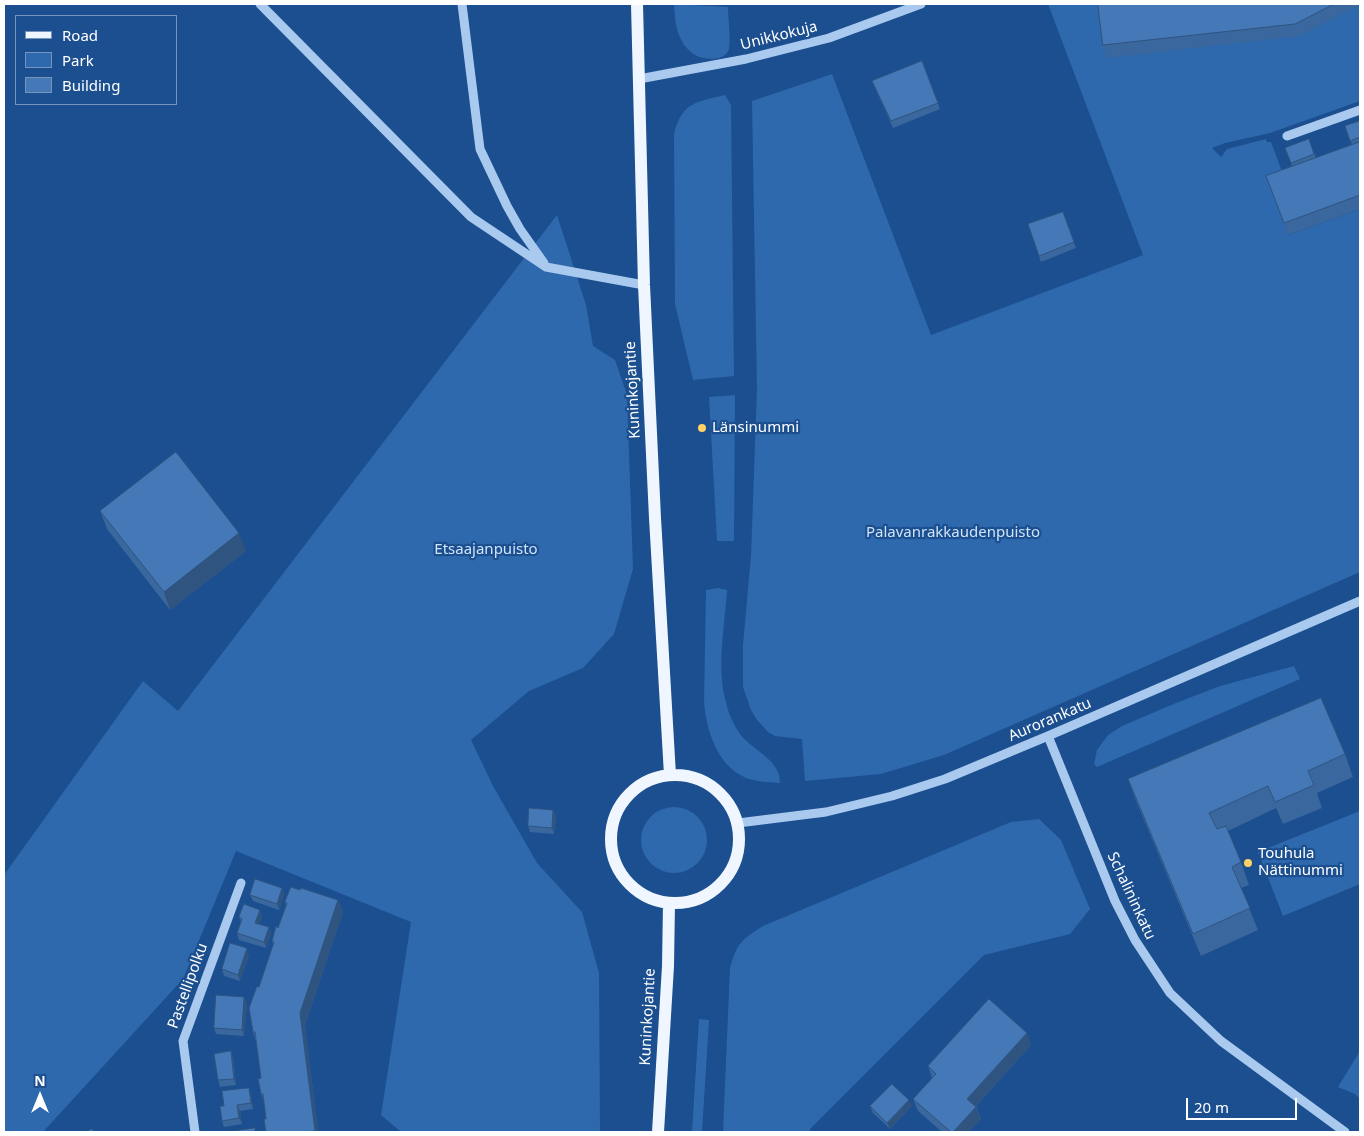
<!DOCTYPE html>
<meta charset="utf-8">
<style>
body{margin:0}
#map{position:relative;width:1364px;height:1136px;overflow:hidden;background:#1b4f8f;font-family:"Noto Sans",sans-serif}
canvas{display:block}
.frame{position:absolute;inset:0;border:5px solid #fff;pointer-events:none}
.legend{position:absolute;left:15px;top:15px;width:162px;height:90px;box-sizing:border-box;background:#1b4f8f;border:1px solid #7695bc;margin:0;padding:6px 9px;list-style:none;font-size:15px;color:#fff}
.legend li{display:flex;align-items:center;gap:10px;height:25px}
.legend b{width:25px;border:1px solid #7695bc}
.north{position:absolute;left:15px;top:1071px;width:50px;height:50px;-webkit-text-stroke:4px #1b4f8f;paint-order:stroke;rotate:0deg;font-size:14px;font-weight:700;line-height:20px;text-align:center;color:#fff}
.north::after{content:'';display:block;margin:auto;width:18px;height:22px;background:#fff;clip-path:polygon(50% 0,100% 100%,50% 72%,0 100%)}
.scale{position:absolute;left:1186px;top:1098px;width:111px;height:22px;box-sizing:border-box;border:2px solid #fff;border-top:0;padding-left:6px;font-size:15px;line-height:18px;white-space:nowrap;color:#fff;-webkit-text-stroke:4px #1b4f8f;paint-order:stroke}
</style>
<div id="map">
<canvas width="1364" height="1136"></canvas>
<div class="frame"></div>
<ul class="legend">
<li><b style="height:6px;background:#f0f6ff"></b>Road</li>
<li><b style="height:14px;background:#2e69ad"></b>Park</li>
<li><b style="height:14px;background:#4478b7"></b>Building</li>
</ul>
<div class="north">N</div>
<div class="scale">20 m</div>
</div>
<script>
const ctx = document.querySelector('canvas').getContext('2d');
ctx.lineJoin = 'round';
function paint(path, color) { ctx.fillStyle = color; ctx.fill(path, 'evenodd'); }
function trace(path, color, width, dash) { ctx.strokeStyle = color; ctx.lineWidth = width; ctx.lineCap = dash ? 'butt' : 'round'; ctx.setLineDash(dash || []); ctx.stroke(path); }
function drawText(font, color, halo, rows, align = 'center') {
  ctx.font = font + ' "Noto Sans",sans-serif'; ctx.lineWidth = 4.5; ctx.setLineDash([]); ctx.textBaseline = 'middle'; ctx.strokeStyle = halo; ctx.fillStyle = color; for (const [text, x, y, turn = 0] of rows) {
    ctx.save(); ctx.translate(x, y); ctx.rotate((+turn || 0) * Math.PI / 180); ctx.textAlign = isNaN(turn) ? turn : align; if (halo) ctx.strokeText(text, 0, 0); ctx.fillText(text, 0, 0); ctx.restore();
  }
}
paint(new Path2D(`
 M674,4L728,7C728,16 731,41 729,49C725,62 704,60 695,55C690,52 684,46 682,41C675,30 675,16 674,4Z
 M1048,4L1360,5V101L1270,133L1225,143L1212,148L1221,157L1227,149L1266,139L1267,142H1271L1286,182L1288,235L1360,209V572L944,755L881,774L805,781L802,739L775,736L768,732L757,720L751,710L743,687V645L751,556L757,389L752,101L832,74L931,335L1143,255Z
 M725,95L731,105L734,376L693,380L675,304L674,134C682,102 696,102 725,95Z
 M557,215L586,305L593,346L615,360L627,395L633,569L614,634L583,668L529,691L471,740L493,786L537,863L582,912L599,973L600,1132H401L381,1115L411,922L236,851L183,979L43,1132H4V875L143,681L178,711Z
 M735,395L734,541H717L709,397Z
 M718,588L727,590C725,624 716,669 726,702C728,713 734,725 740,734C752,750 781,760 780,783C769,782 756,782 746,778C717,765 707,732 704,703L706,590Z
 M1294,666L1300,679L1097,767L1094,764L1097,750L1108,735L1122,726L1176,703L1220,686Z
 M641 840a33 33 0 1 1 66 0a33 33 0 1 1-66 0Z
 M1360,811V884L1283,916L1258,852Z
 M1039,819L1061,840L1090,909L1070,934L984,955L810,1129V1132H723L730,968C737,943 741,940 763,926L1011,822Z
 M699,1019L709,1020L702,1132H692Z
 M1360,1051V1099L1355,1094L1338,1087Z`), '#2e69ad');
trace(new Path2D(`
 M260,4L471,217L546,267L644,285
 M462,4L480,149L507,206L520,229L544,263
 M639,79L746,59L829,38L921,4
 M1287,136L1360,110
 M1048,736L1115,901L1135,940L1170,993L1221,1041L1345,1132
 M738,823L826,812L892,796L945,779L1048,736L1360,601
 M195,1132L183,1041L241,883`), '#a9c9ee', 9);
trace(new Path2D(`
 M637,4L644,285L655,518L670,775
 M611 839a64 64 0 1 1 128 0a64 64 0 1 1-128 0Z
 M658,1132L668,966L669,903`), '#f0f6ff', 12);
paint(new Path2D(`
 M1098,4H1360V5L1299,36L1107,58L1103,45Z
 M922,61L940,109L893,128L872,81Z
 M1360,121V209L1288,235L1266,176L1292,166L1285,148L1309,139L1316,158L1352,145L1345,126Z
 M1063,212L1076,248L1041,262L1028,224Z
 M100,511L246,551L170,610L107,529Z
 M1345,754L1353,777L1317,793L1322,808L1283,824L1276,808L1228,831L1241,862L1249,885L1241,888L1258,930L1201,956L1136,801L1128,779Z
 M553,810L556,816L554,834L530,832L528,826Z
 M282,888L284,894L279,910L253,901L250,895Z
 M300,890L338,900L343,912L305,1025L318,1132H266V1119L265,1104L261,1094V1078L256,1042L253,1032L259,987L273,945L272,941L278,928L286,906L285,902Z
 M262,916L259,924L269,927L271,934L266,948L239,940L237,933L241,922L239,917Z
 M249,955L240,981L224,976L222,969Z
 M247,1004L244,1036L216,1034L214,1028Z
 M1031,1045L976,1106L981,1119L968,1132H942L918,1111L913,1099L932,1078L928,1066Z
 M231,1051L233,1057L236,1085L220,1087L218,1080Z
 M251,1094L253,1109L240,1111L242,1124L224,1127L222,1121L224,1106Z
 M870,1106H912L890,1129L873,1113Z`), '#3a679d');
paint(new Path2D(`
 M239,533L246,551L170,610L164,592Z
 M553,810L556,816L554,834L552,828Z
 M282,888L284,894L279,910L277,904Z
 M338,900L343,912L305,1025L318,1132H315L300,1013Z
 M260,910L262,916L258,929L255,923Z
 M269,927L271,934L266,948L264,942Z
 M247,948L249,955L240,981L238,975Z
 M244,997L247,1004L244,1036L242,1030Z
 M1027,1033L1031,1045L971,1111L967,1099Z
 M231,1051L233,1057L236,1085L234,1079Z
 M249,1088L251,1094L253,1109L251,1103Z
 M909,1100L912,1106L890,1129L887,1123Z
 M237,1105L240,1111L242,1124L239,1118Z
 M976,1107L981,1119L968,1132H953Z`), '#305480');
const building = new Path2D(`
 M1098,4H1334L1295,24L1103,45Z
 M922,61L938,103L891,121L872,81Z
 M1360,121V137L1350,141L1345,126Z
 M1309,139L1314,154L1291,163L1285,148Z
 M1360,142V195L1284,223L1266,176Z
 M1063,212L1074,242L1039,256L1028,224Z
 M176,452L239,533L164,592L100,511Z
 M1321,698L1345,754L1308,771L1314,785L1275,802L1268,786L1209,813L1217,829L1226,826L1241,862L1232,867L1250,908L1193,934L1128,779Z
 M529,808L553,810L552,828L528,826Z
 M255,879L282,888L277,904L250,895Z
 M291,887L300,890L301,888L338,900L300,1013L315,1131L303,1132H266L264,1119H266L263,1094H261L258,1079L261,1078L255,1032H253L249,1008L257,986L259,987L274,942L272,941L276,926L278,928L287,903L285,902Z
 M244,904L260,910L255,923L269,927L264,942L237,933L242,919L239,917Z
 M230,943L247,948L238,975L222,969Z
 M216,995L244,997L242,1030L214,1028Z
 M989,999L1027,1033L967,1099L976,1107L953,1132H951L913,1099L936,1074L928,1066Z
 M231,1051L234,1079L218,1080L214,1054Z
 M892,1084L909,1100L887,1123L870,1106Z
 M249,1088L251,1103L237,1105L239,1118L222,1121L220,1106H224L222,1091Z
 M255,1128V1132H227Z
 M92,1129L94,1132H86Z`);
paint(building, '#4478b7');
trace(building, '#305480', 1);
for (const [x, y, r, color] of [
 [702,428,5,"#ffd166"],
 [1248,863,5,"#ffd166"]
]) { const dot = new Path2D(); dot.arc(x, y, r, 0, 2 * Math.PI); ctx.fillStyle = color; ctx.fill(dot); trace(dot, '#1b4f8f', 2); }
drawText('15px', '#fff', '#1b4f8f', [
 ["Unikkokuja",779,36,-14],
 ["Kuninkojantie",633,390,-93],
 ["Aurorankatu",1050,720,-23],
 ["Schalininkatu",1131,896,65],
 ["Pastellipolku",188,986,-70],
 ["Kuninkojantie",648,1017,-87]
]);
drawText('15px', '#fff', '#1b4f8f', [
 ["Länsinummi",712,428],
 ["Touhula",1258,854],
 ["Nättinummi",1258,871]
], 'left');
drawText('15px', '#cfe3fa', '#1b4f8f', [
 ["Palavanrakkaudenpuisto",953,533],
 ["Etsaajanpuisto",486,550]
]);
</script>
